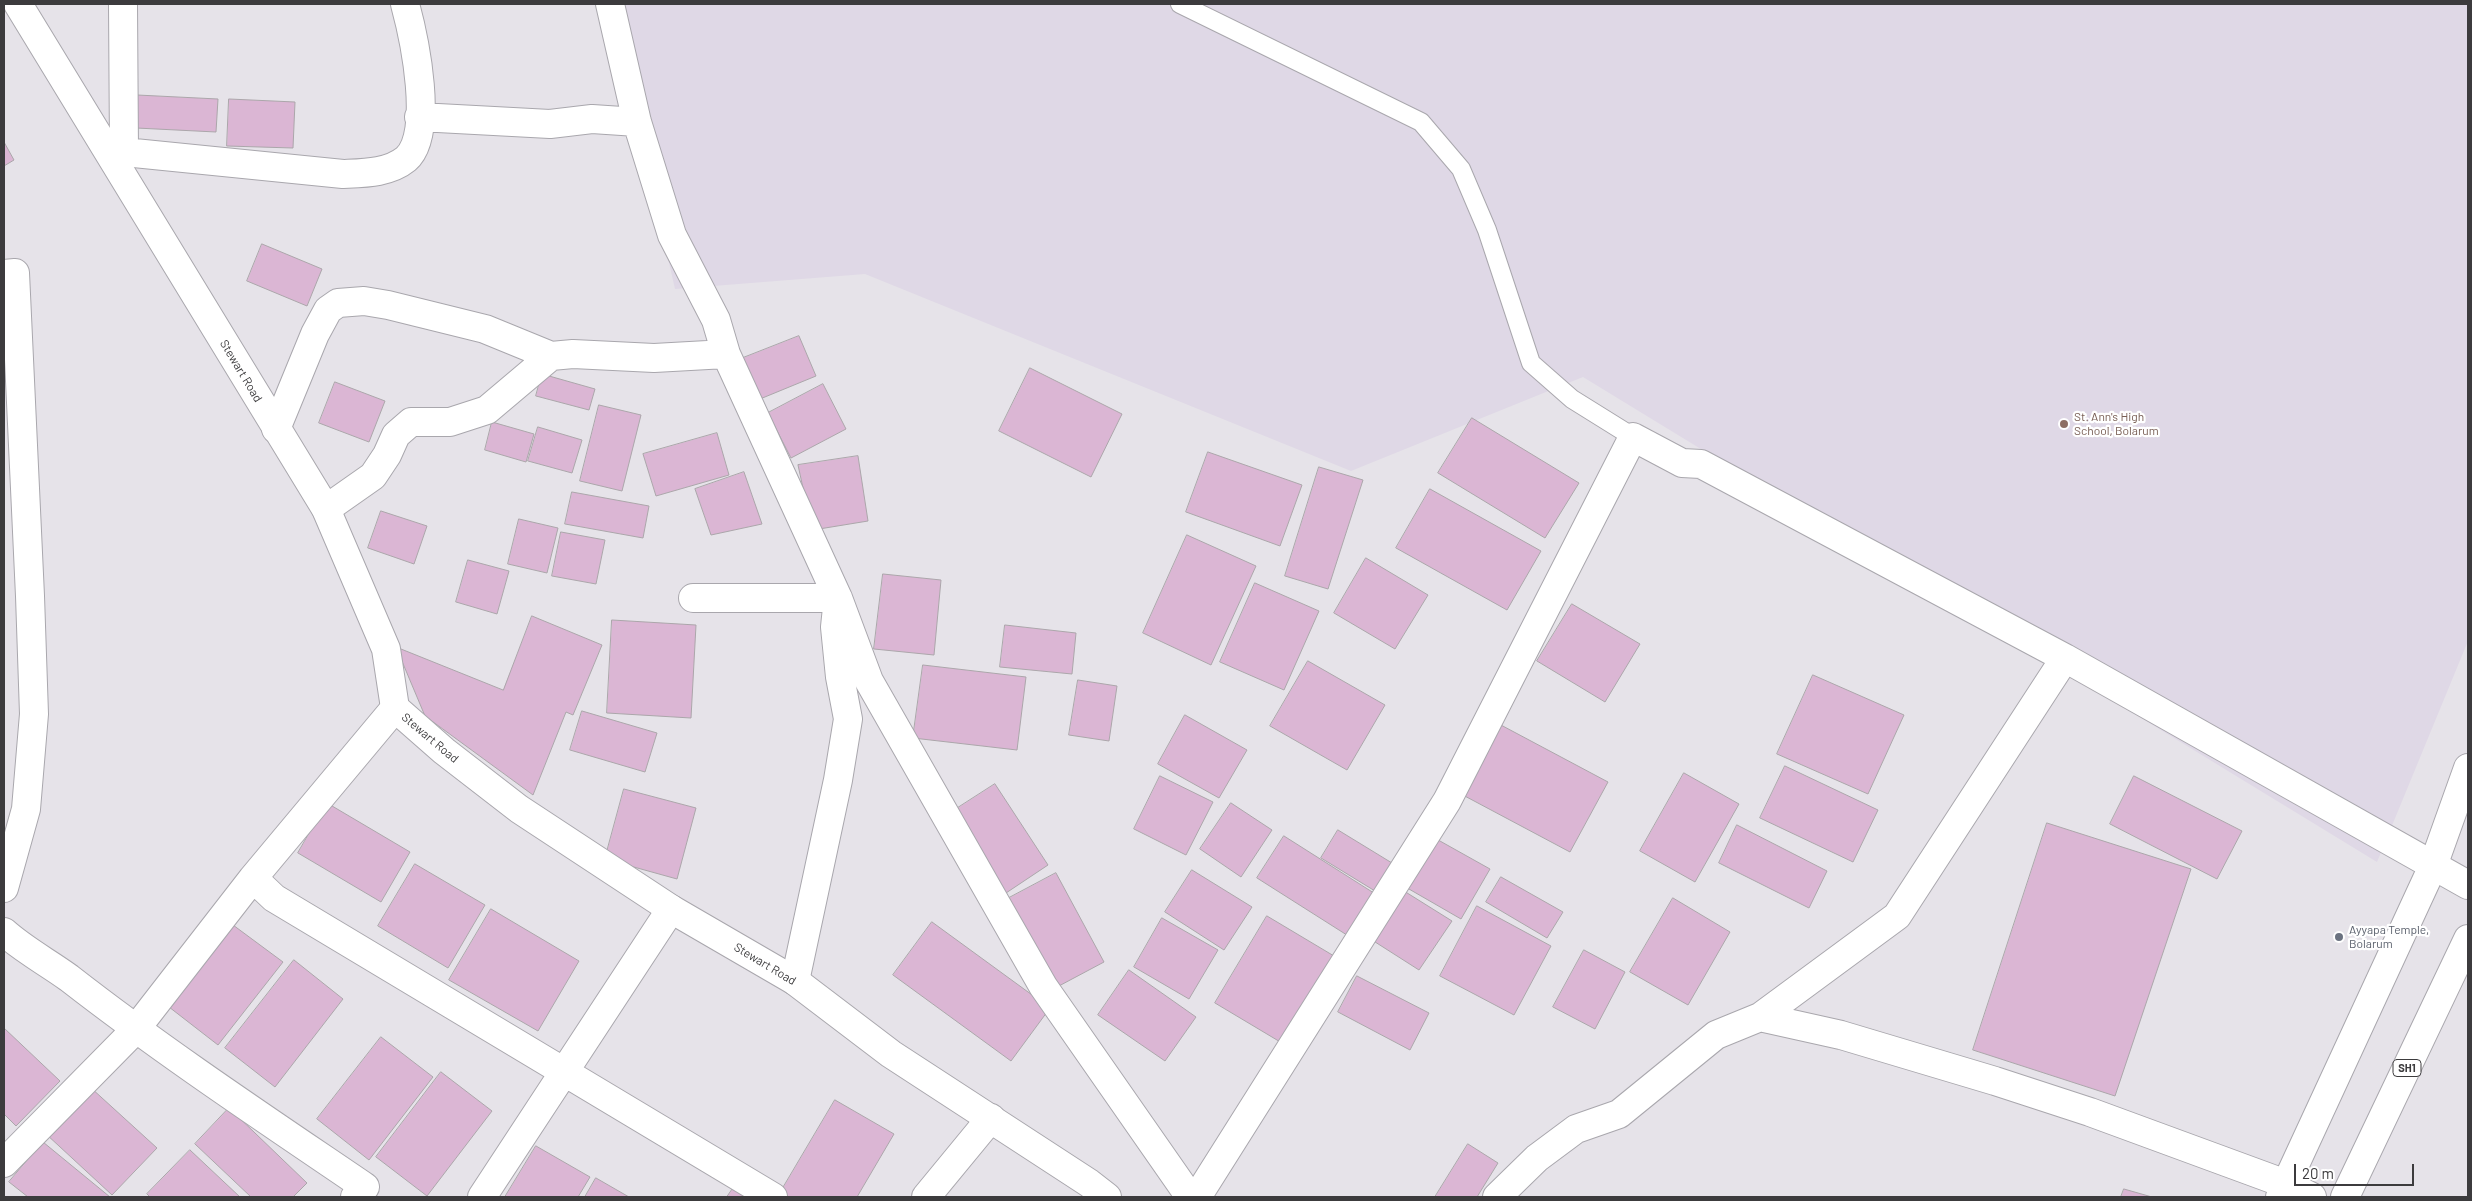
<!DOCTYPE html>
<style>
body{margin:0}
#map{position:relative;width:2472px;height:1201px;overflow:hidden;background:#e6e3e9;font-family:Barlow,sans-serif}
canvas{display:block}
.frame{position:absolute;inset:0;border:5px solid #3c3b3d;pointer-events:none}
.scale{position:absolute;left:2294px;top:1164px;width:120px;height:22px;box-sizing:border-box;border:2px solid #3c3b3d;border-top:0;padding-left:6px;font-size:15px;line-height:18px;white-space:nowrap;color:#3c3b3d;-webkit-text-stroke:4px #fff;paint-order:stroke}
</style>
<div id="map">
<canvas width="2472" height="1201"></canvas>
<div class="frame"></div>
<div class="scale">20 m</div>
</div>
<script>
const ctx = document.querySelector('canvas').getContext('2d');
ctx.lineJoin = 'round';
function paint(path, color) { ctx.fillStyle = color; ctx.fill(path, 'evenodd'); }
function trace(path, color, width, dash) { ctx.strokeStyle = color; ctx.lineWidth = width; ctx.lineCap = dash ? 'butt' : 'round'; ctx.setLineDash(dash || []); ctx.stroke(path); }
function drawText(font, color, halo, rows, align = 'center') {
  ctx.font = font + ' Barlow,sans-serif'; ctx.lineWidth = 4.5; ctx.setLineDash([]); ctx.textBaseline = 'middle'; ctx.strokeStyle = halo; ctx.fillStyle = color; for (const [text, x, y, turn = 0] of rows) {
    ctx.save(); ctx.translate(x, y); ctx.rotate((+turn || 0) * Math.PI / 180); ctx.textAlign = isNaN(turn) ? turn : align; if (halo) ctx.strokeText(text, 0, 0); ctx.fillText(text, 0, 0); ctx.restore();
  }
}
paint(new Path2D(`
 M610,4H2468V641L2377,862L1583,377L1351,471L865,274L675,289Z`), '#dfd8e6');
const building = new Path2D(`
 M137,95L218,99L216,132L136,128Z
 M229,99L295,102L293,148L227,146Z
 M4,142L14,160L4,166Z
 M262,244L322,269L307,306L247,281Z
 M799,336L816,376L760,399L743,358Z
 M1030,368L1122,414L1091,477L999,431Z
 M542,374L595,389L589,410L536,396Z
 M335,382L385,401L369,442L319,423Z
 M823,384L846,429L791,458L768,413Z
 M599,405L641,415L622,491L580,481Z
 M1472,418L1579,483L1545,538L1438,473Z
 M492,422L534,434L526,462L485,450Z
 M538,427L582,440L572,473L528,461Z
 M717,433L729,475L656,496L643,454Z
 M1208,452L1302,485L1280,546L1186,512Z
 M858,456L868,521L819,529L808,511L798,465Z
 M1319,467L1363,480L1328,589L1285,576Z
 M744,472L762,524L711,535L695,489Z
 M1430,489L1541,551L1507,610L1396,548Z
 M572,492L649,506L643,538L565,524Z
 M381,511L427,526L414,564L368,548Z
 M519,519L558,528L547,573L508,564Z
 M561,532L605,540L596,584L552,576Z
 M1187,535L1256,566L1211,665L1143,633Z
 M1366,558L1428,595L1395,649L1334,613Z
 M468,560L509,571L497,614L456,602Z
 M883,574L941,580L934,655L874,649Z
 M1255,583L1319,611L1284,690L1220,662Z
 M1572,604L1640,644L1605,702L1537,661Z
 M532,616L602,645L573,715L566,712L533,795L425,716L396,647L503,690Z
 M612,620L696,625L691,718L607,713Z
 M1005,625L1076,633L1072,674L1000,667Z
 M1308,661L1385,705L1347,770L1270,726Z
 M923,665L1026,677L1017,750L913,738Z
 M1813,675L1904,715L1868,794L1777,754Z
 M1078,680L1117,686L1109,741L1069,735Z
 M582,711L657,733L645,772L570,750Z
 M1185,715L1247,750L1219,798L1158,764Z
 M1499,724L1608,782L1570,852L1461,794Z
 M1785,766L1878,810L1853,862L1760,818Z
 M1684,773L1739,804L1695,882L1640,851Z
 M1160,776L1213,802L1186,855L1134,829Z
 M2134,776L2242,831L2217,879L2110,824Z
 M995,784L1048,865L1006,893L953,811Z
 M624,789L696,808L677,879L605,859Z
 M327,803L410,852L381,902L298,853Z
 M1231,803L1272,830L1241,877L1200,849Z
 M2047,823L2191,869L2115,1096L1973,1050Z
 M1737,825L1827,871L1809,908L1719,863Z
 M1338,830L1392,863L1375,891L1321,858Z
 M1284,836L1377,895L1350,937L1257,878Z
 M1431,836L1490,869L1461,919L1402,885Z
 M415,864L485,905L448,968L378,926Z
 M1192,870L1252,907L1224,950L1165,912Z
 M1056,873L1104,962L1057,987L1009,898Z
 M1501,877L1563,912L1547,938L1486,902Z
 M1404,891L1452,921L1419,970L1372,940Z
 M1673,898L1730,932L1688,1005L1630,972Z
 M1477,906L1551,946L1514,1015L1440,976Z
 M491,909L579,961L538,1031L449,980Z
 M1267,916L1334,956L1282,1043L1215,1003Z
 M1162,918L1218,950L1189,999L1134,967Z
 M932,922L1050,1008L1011,1061L893,975Z
 M233,925L283,962L218,1045L169,1007Z
 M1584,950L1625,972L1595,1029L1553,1007Z
 M294,960L343,999L275,1087L225,1048Z
 M1129,970L1196,1017L1165,1061L1098,1015Z
 M1357,976L1429,1013L1410,1050L1338,1012Z
 M4,1028L60,1081L16,1126L4,1114Z
 M381,1037L433,1077L369,1160L317,1119Z
 M441,1072L492,1111L427,1196L376,1157Z
 M90,1087L157,1148L112,1195L46,1134Z
 M835,1100L894,1134L857,1197H786L780,1193Z
 M229,1108L307,1183L293,1197H251L195,1144Z
 M43,1142L110,1197H28L9,1182Z
 M1468,1144L1498,1163L1477,1197H1435Z
 M536,1146L590,1177L578,1197H505Z
 M190,1150L240,1197H150L147,1194Z
 M596,1178L629,1197H585Z
 M738,1181L763,1197H727Z
 M2124,1189L2152,1197H2121Z`);
paint(building, '#dbb6d4');
trace(building, '#aba6aa', 1);
const lane = new Path2D(`
 M1180,4L1421,122L1461,169L1487,230L1531,363L1572,399L1633,437`);
const street = new Path2D(`
 M123,4L124,152L343,174C364,173 389,173 406,159C435,134 414,37 405,4
 M610,4L637,122L672,235L716,320L726,354L838,598L869,681L1043,986L1190,1197
 M419,117L550,124L592,119L637,122
 M4,274L15,273L30,596L34,714L26,809L4,888
 M276,429L315,334L328,310L338,303L364,301L388,305L485,329L551,356
 M326,509L373,476L387,455L396,435L411,422H450L487,410L551,356L573,354L654,358L726,354
 M693,598H838L835,627L840,677L848,719L838,780L795,981
 M253,878L274,898L773,1197
 M4,932C24,950 47,962 69,978C164,1052 265,1119 365,1187L355,1197
 M1760,1017L1897,916L2065,658
 M4,1163L135,1030L253,878L395,708
 M482,1197L671,909
 M926,1197L991,1118
 M1197,1197L1447,801L1633,437L1682,463L1701,464L2065,658L2468,885
 M1497,1197L1537,1158L1576,1129L1619,1114L1716,1035L1760,1017L1841,1035L1995,1081L2090,1112L2286,1184L2312,1197`);
const secondary = new Path2D(`
 M18,4L326,509L386,649L395,708L444,751L519,809L671,909L795,981L891,1054L1089,1183L1107,1197`);
const primary = new Path2D(`
 M2280,1197L2433,866L2468,768
 M2345,1197L2468,939`);
trace(lane, '#a9a7ad', 20);
trace(street, '#a9a7ad', 30);
trace(secondary, '#a9a7ad', 30);
trace(primary, '#a9a7ad', 30);
trace(lane, '#fff', 18);
trace(street, '#fff', 28);
trace(secondary, '#fff', 28);
trace(primary, '#fff', 28);
for (const [x, y, r, color] of [
 [2064,424,5,"#8d6e63"],
 [2339,937,5,"#6b7280"]
]) { const dot = new Path2D(); dot.arc(x, y, r, 0, 2 * Math.PI); ctx.fillStyle = color; ctx.fill(dot); trace(dot, '#fff', 2); }
for (const [x, y, w] of [
 [2407,1068,28]
]) { const box = new Path2D(); box.roundRect(x - w / 2, y - 8.5, w, 17, 4); ctx.fillStyle = '#fff'; ctx.fill(box); trace(box, '#3c3b3d', 1); }
drawText('bold 11px', '#3c3b3d', null, [
 ["SH1",2407,1068]
]);
drawText('12px', '#3c3b3d', '#fff', [
 ["Stewart Road",241,371,59],
 ["Stewart Road",430,738,40],
 ["Stewart Road",765,964,31]
]);
drawText('12px', '#785e54', '#fff', [
 ["St. Ann's High",2074,417],
 ["School, Bolarum",2074,431]
], 'left');
drawText('12px', '#5b616d', '#fff', [
 ["Ayyapa Temple,",2349,930],
 ["Bolarum",2349,944]
], 'left');
</script>
